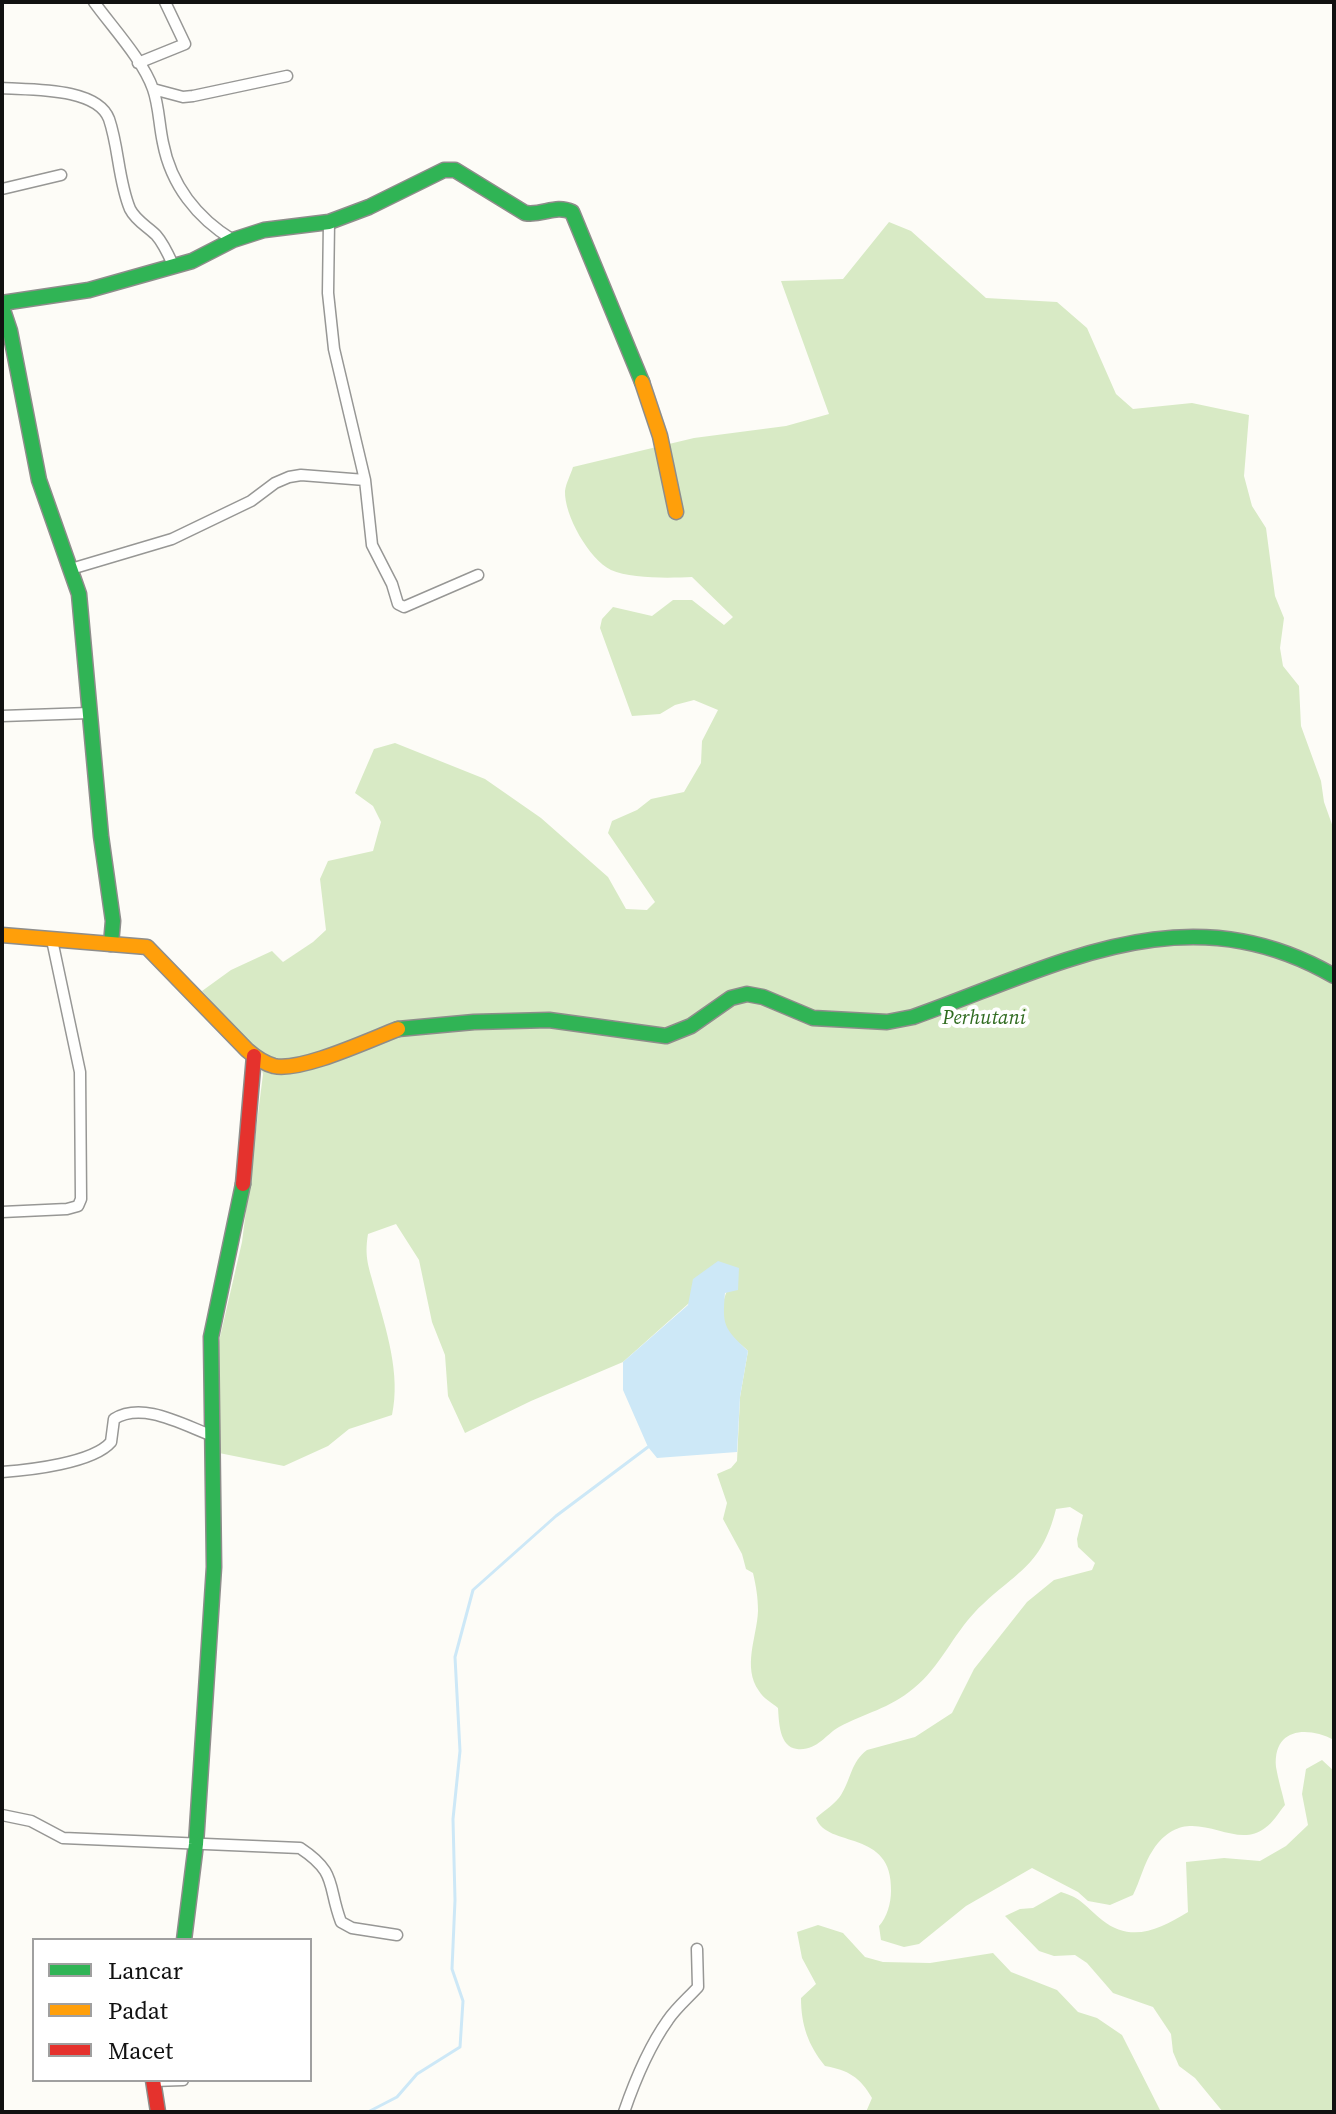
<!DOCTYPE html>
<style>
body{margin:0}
#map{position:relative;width:1336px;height:2114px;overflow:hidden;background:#fdfcf7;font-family:"Source Serif 4",serif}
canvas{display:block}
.frame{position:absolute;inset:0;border:4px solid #111;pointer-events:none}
.legend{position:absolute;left:32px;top:1938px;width:280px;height:144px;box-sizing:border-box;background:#fff;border:2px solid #a0a0a0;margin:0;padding:10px 14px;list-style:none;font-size:24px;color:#111}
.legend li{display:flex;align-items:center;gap:16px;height:40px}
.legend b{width:40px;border:2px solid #a0a0a0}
</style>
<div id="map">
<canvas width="1336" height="2114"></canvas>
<div class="frame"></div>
<ul class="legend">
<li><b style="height:10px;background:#30b455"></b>Lancar</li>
<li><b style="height:10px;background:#ff9f0a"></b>Padat</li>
<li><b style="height:10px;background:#e5322d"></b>Macet</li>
</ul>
</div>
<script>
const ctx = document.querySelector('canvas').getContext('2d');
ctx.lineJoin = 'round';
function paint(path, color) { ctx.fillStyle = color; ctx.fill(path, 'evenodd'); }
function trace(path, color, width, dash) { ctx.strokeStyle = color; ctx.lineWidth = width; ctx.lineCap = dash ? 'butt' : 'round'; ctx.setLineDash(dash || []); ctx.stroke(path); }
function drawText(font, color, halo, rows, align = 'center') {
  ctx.font = font + ' "Source Serif 4",serif'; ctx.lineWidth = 8; ctx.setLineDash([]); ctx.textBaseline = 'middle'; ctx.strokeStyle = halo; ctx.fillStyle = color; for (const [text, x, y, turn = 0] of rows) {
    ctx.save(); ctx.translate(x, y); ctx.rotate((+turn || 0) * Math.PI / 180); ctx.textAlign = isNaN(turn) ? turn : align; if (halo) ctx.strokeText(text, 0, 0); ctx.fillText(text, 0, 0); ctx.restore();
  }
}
paint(new Path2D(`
 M889,222L911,231L986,298L1057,302L1087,328L1116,394L1133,409L1192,403L1249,415L1244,476L1252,506L1266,528L1275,596L1284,618L1280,648L1283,666L1299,686L1301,726L1321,781L1324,802L1334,830V1740C1307,1726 1273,1728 1276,1767C1278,1779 1282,1792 1285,1805C1279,1812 1273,1823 1265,1828C1232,1854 1189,1796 1153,1850C1144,1863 1140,1881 1133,1895L1110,1905L1088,1901L1078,1892L1032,1868L966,1906L919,1944L904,1947L881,1940L879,1926C887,1917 891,1903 891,1891C893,1828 827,1849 816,1818C824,1811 836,1803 841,1795C851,1779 851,1762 867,1750L915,1737L952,1713L974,1669L1027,1602L1054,1580L1092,1570L1095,1563L1078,1547L1077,1539L1083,1515L1070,1507L1056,1509C1041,1569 1014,1572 975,1612C953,1635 940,1667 914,1688C889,1709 865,1713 839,1727C825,1735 817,1751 797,1749C779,1747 779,1721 778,1708C772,1703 763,1698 759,1691C742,1667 757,1637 758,1611C758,1597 756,1586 753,1573L746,1569L742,1554L723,1519L727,1503L717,1474L731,1468L737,1461L740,1397L748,1351C741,1344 729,1336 725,1328C715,1309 730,1284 738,1268L688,1304L623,1362L531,1401L465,1433L448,1396L445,1355L432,1322L419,1260L396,1224L368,1234C364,1258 369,1267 375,1290C386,1329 401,1374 392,1415L349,1429L328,1446L284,1466L219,1453L217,1350L242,1242L263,1074L257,1052L202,991L231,970L272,951L283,962L313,942L326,930L320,879L328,861L373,851L381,822L373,806L355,793L374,749L395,743L485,779L541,818L608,877L626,909L647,910L655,902L608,833L612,821L637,810L651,799L684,792L701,763L702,741L718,710L694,700L675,705L660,714L632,716L600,628L602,619L613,607L652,616L673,600H692L724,625L733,617L692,577C671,578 630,579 611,570C589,559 564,515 565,491C566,483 571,474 573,467L694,438L786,426L829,414L781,281L843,279Z
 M1322,1760L1334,1771V2112H1223L1195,2078L1179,2066L1173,2052L1171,2034L1153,2007L1113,1993L1087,1963L1075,1955L1054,1956L1039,1951L1005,1916L1020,1909L1033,1908L1061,1892C1082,1898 1086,1907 1102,1920C1131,1943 1159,1930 1188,1912L1186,1862L1224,1858L1260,1861L1286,1846L1308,1825L1302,1794L1306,1769Z
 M818,1925L843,1933L865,1957L883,1962L930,1963L993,1953L1011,1972L1057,1990L1078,2012L1097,2018L1122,2035L1161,2112H866L872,2098C860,2077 848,2070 825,2066C808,2045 801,2025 801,1998L816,1984L802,1958L797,1932Z`), '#d8eac5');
paint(new Path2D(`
 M718,1261L739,1268L738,1290L725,1293C722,1326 724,1328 748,1351L740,1397L737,1452L657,1458L648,1447L623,1390V1362L688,1305L693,1279Z`), '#cde8f7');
trace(new Path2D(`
 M368,2112L397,2097L417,2074L460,2047L463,2001L452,1969L455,1900L453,1819L460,1751L455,1657L473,1590L556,1516L648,1447`), '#cde8f7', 3);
const street = new Path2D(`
 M94,2C112,27 143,60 153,89C159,106 159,125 163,143C171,185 197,218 233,240
 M138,63L185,44L165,2
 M2,88C30,90 97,87 109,119C119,148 118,180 130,209C136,221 147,226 156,235C164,244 169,256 174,267
 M153,89L183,97L193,96L287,76
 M2,189L61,175
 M329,222L328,293L334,349L365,480L372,545L392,584L398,604L404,607L478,575
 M71,569L172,539L251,501L275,483L289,477L301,475L365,480
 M2,716L89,713
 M2,1212L67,1209L78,1206L81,1199L80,1072L52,940
 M2,1472C30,1470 93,1463 111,1442L114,1419C143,1401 183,1425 213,1436
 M2,1815L31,1821L63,1838L300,1848C338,1873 327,1885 341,1922L352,1928L397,1935
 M153,2081L183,2080
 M624,2112C635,2080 648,2048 668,2020C676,2008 688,1998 698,1987L697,1949`);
const fast = new Path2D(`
 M2,303L89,290L192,261L233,240L264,230L329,222L369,207L444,170H455L525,213C543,216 555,204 572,212L642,382
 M2,307L10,331L39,480L79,594L101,836L113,921L111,944
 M398,1029L474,1022L549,1020L666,1036L691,1026L731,998L747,994L763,997L813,1018L887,1022L913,1017C1057,966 1185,890 1334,976
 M184,1940L196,1844L214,1567L211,1337L243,1184`);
const slow = new Path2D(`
 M642,382L660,436L676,512
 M2,935L147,947L247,1050C255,1057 263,1063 274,1066C301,1072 369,1040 398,1029`);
const jam = new Path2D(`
 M243,1184L254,1056
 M153,2080L158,2112`);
trace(street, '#979795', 13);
trace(fast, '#8e8d8b', 17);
trace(slow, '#8e8d8b', 17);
trace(jam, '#8e8d8b', 17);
trace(street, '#fffffe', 10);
trace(fast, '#30b455', 14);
trace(slow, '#ff9f0a', 14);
trace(jam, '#e5322d', 14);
drawText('italic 20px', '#2f6b1f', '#fff', [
 ["Perhutani",984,1019]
]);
</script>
